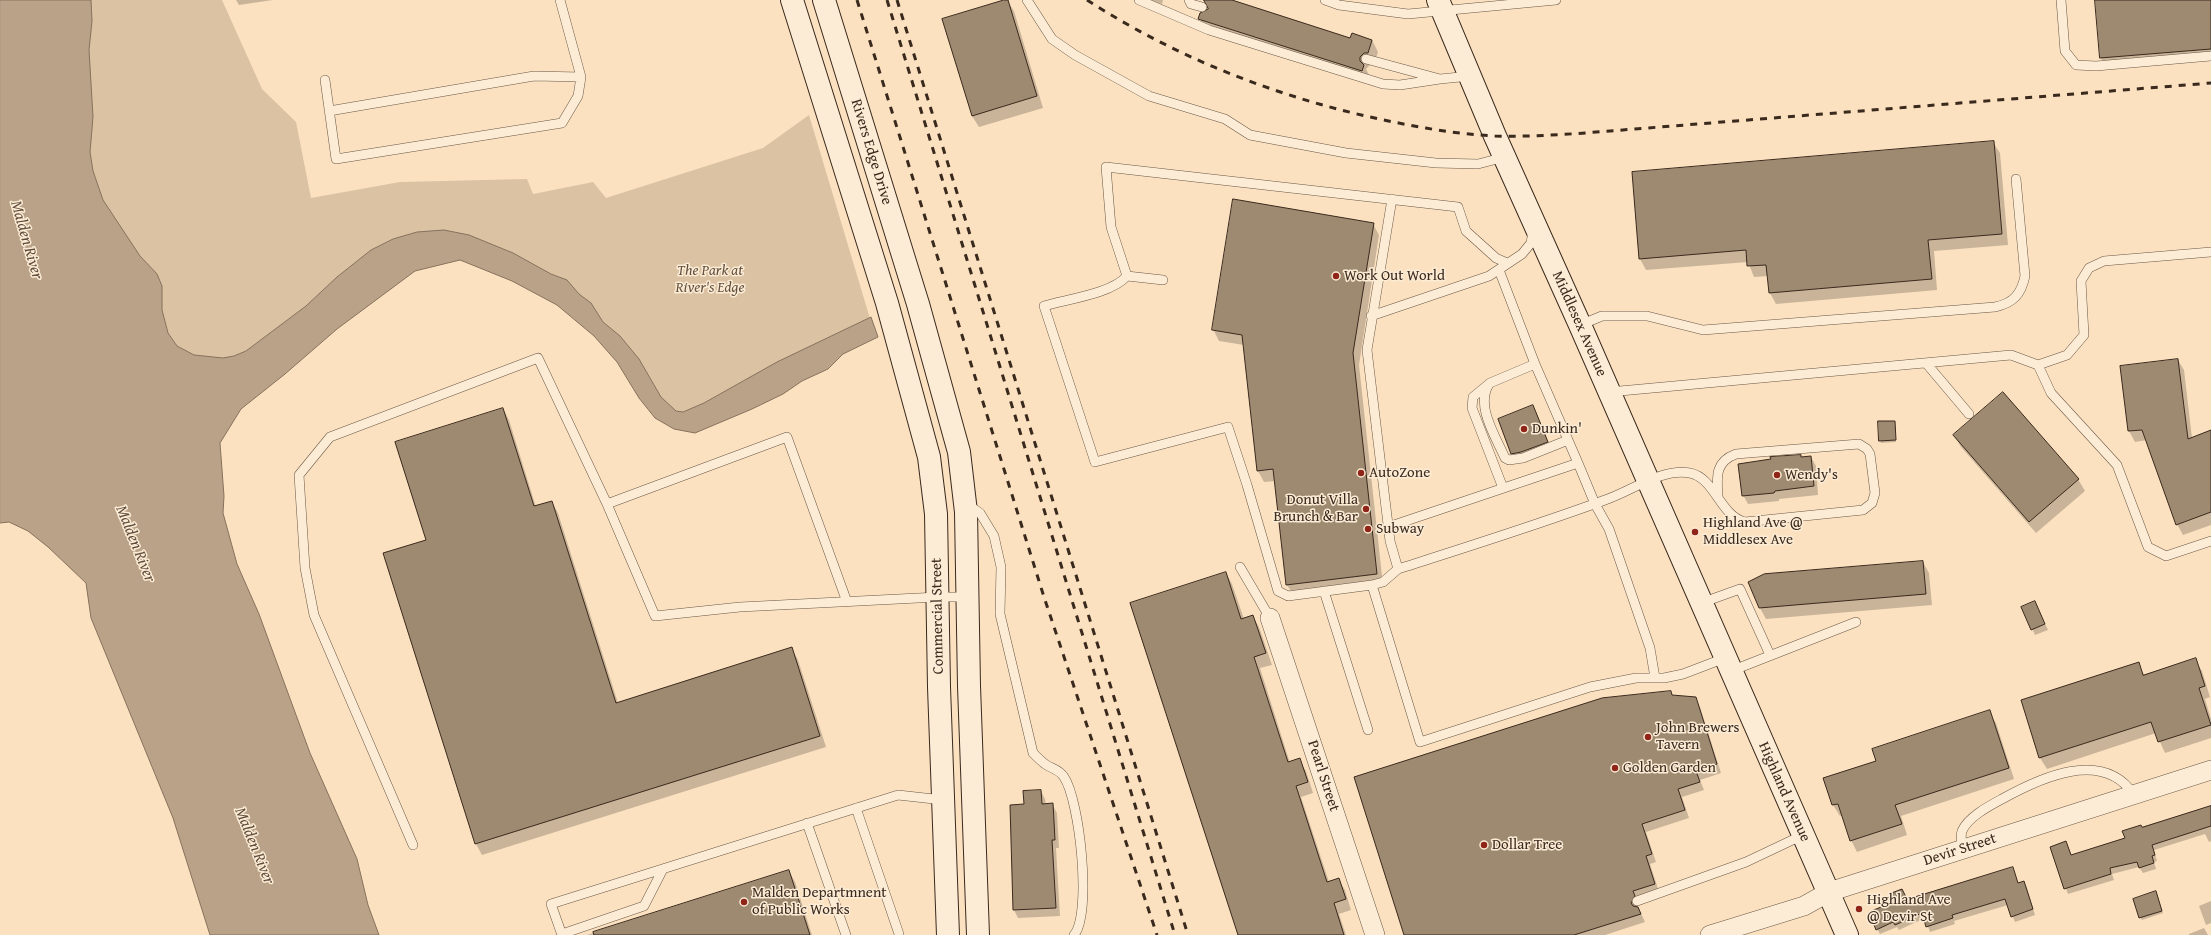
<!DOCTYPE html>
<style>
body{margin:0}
canvas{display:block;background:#fbe1bf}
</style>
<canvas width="2211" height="935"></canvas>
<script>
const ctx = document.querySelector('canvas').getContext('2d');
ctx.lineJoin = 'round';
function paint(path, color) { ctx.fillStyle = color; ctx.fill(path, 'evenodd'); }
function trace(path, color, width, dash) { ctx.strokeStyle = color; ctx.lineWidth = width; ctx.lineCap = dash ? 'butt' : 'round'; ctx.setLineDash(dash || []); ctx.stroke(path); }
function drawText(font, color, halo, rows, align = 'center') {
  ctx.font = font + ' "Gentium Book Plus",serif'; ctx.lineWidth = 3; ctx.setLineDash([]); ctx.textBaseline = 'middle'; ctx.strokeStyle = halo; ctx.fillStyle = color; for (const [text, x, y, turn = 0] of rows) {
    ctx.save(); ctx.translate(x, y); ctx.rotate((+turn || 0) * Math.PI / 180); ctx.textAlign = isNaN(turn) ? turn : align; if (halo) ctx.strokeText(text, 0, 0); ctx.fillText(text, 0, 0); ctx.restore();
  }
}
paint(new Path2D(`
 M84,0H222L262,89L296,122L311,198L400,182L527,179L533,194L593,182L606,198L763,148L809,115L871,322L674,419L633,358L469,240L237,361H194L172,349L98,201L86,156Z`), '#dac2a3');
const water = new Path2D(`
 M0,0H91L92,21L89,50L93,117L90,152L93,171L103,200L140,256L157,274L162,286V310L168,333L177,346L194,355L223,358L234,356L246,351L306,306L337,277L371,250L393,239L417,232L444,230L469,235L513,253L551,274L567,280L579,294L591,303L603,322L620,336L639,359L661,397L676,411L683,412L704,403L777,362L871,317L878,337L843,354L828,369L802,381L783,394L752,409L695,433L674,429L655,418L639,398L617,362L594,336L557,305L512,281L460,260L415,271L337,329L285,374L241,409L220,443L224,496L223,513L237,564L259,614L310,753L357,859L368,905L379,935H210L173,818L91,618L86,583L48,547L28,531L9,522L0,523Z`);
paint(water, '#b9a288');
trace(water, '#86725d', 1);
paint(new Path2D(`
 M236,0H273L239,5Z
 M1007,0L1014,11L1043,108L979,127L972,116L943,19Z
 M1151,0H1163L1162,4Z
 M1205,0H1229L1351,39L1372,40L1378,52L1374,64H1371L1366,69L1370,77L1206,30L1200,19L1209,10Z
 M2096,0H2211V60L2108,69L2101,58Z
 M1993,142L2000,153L2008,245L1934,251L1937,290L1776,304L1770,293L1768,276L1754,277L1748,262L1646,270L1640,259L1633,173Z
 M1373,224L1379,235L1359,365L1383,585L1294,596L1287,585L1276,481L1264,482L1258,471L1244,345L1219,341L1213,329Z
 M2178,360L2184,370L2192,438L2211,431V525L2183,535L2177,524L2147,440L2135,442L2129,431L2122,367Z
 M503,409L509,420L536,507L552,502L558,513L618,703L792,649L798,660L826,747L482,855L476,844L384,554L427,540Z
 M1536,412L1550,447L1515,459L1512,453Z
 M1894,422L1896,442L1881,443L1880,440Z
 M1954,436L2078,479L2085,491L2036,533L1961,447Z
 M1800,456L1802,458L1811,457L1816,466L1818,495L1779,499V501L1748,504L1743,495Z
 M1923,562L1929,573L1932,605L1766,619L1760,608Z
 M1226,573L1232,584L1244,619L1253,616L1259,627L1272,665L1260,668L1290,763L1299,760L1306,771L1313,793L1301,797L1329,882L1338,879L1345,890L1351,910L1339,914L1346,935H1239Z
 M2035,602L2048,630L2035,635L2022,607Z
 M2195,660L2202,671L2210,697L2205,699L2211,719V738L2165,753L2156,733L2047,769L2040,758L2022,701L2138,663L2145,676Z
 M1672,696L1695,698L1700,707L1721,773L1700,780L1704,790L1682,797L1689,818L1646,832L1656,862L1650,864L1659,892L1639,905L1638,907L1645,922L1605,935H1405Z
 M1989,712L1996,723L2014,779L1901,816L1907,835L1857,852L1851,840L1842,815L1840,816L1833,805L1825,779L1877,762Z
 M1041,791L1045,799L1046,805L1052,804L1057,813L1059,848H1056L1060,916L1018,918L1014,910L1025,805Z
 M2211,805V841L2209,842L2205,834L2154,850L2157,861L2154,862L2156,869L2143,873L2139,867L2112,874L2114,880L2068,894L2051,847L2066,842L2072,856L2126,839L2142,828Z
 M789,871L795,882L812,935H587Z
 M2015,874L2018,884L2024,882L2027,888L2035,915L2015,922L2008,905L1954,921L1955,924L1930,932L1925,918L1899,930L1897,927L1880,934L1877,929L1907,900Z
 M2157,895L2163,913L2142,920L2140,917Z
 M2211,901V923L2206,925L2199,906Z
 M2204,928L2208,935H2189V934Z`), '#0003');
const building = new Path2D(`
 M1004,0H1008L1037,96L972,116L942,19Z
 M1204,0H1232L1350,38L1352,33L1372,40L1368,53H1364L1360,57V61L1364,65L1362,71L1198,19L1200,13L1208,9Z
 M2095,0H2211V49L2100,58Z
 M1994,141L2002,234L1928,240L1932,279L1769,293L1766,265L1747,266L1746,250L1639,259L1632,172Z
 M1233,199L1374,223L1353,353L1377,574L1286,585L1273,469L1257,471L1242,335L1212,330Z
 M2178,359L2188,439L2211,430V512L2176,525L2142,430L2128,431L2120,366Z
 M2003,392L2079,479L2029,522L1953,435Z
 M1533,405L1548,442L1521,452L1511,454L1498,419Z
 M503,408L534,506L552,501L616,703L792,647L820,736L475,844L383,553L426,540L395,442Z
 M1878,421H1895L1896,440L1879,441Z
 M1801,455V457L1811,456L1814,486L1775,491L1774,493L1742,496L1738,464L1771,459L1770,457Z
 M1923,561L1926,594L1759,608L1748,582L1764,574Z
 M1226,572L1241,619L1253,615L1266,653L1254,657L1288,762L1300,758L1308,782L1296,786L1327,882L1339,878L1346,899L1334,903L1344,935H1238L1130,603Z
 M2035,601L2045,624L2031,630L2021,607Z
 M2196,658L2205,686L2199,688L2211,725L2158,742L2151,722L2039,758L2021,700L2139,662L2143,675Z
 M1671,691L1672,695L1696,697L1717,764L1696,771L1700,782L1678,789L1685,810L1642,824L1652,854L1646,856L1655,884L1633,891L1635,896L1631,903L1633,906L1638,907L1641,914L1574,935H1404L1354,777L1602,698Z
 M1990,710L2009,768L1895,805L1902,824L1850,841L1838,804L1832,805L1823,778L1876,761L1872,749Z
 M1041,790L1042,804L1053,803L1055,840H1052L1056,908L1013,910L1010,805L1024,804L1023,791Z
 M2211,806V826L2152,845L2155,855L2152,856L2154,863L2139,868L2137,862L2110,868L2111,874L2064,889L2050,847L2066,841L2071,855L2125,838L2122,831L2141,825L2142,827Z
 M2013,867L2018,883L2024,881L2033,909L2011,917L2005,899L1952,915L1953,918L1926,927L1922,913L1895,925L1893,922L1876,930L1869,912L1893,902L1889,894L1902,889L1907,899Z
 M789,870L810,935H594L593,932Z
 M2156,891L2162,911L2139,918L2133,899Z`);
paint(building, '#9e8971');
trace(building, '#3a291d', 1);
const service = new Path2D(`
 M1027,0L1052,39L1075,55L1149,96L1225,119L1250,135L1346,153L1436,163L1478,164L1505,157
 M1139,0L1209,30L1383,84L1400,85L1440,79
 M1189,0L1191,4L1202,7
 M1325,0L1339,5L1408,14L1556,0
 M2061,0L2065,51L2076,65L2096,66L2211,56
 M1366,59L1440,79L1470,76
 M325,80L336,159L562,123L578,96L581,77L560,0
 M329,111L534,76L581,77
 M1392,199L1367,350L1390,541L1398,569
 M1507,263L1496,258L1466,231L1458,207L1106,167L1111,227L1127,276C1111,294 1068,299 1044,306L1095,462L1228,427L1247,485L1278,591L1288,596L1372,585L1383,582L1398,569C1467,547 1537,525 1605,500C1632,491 1661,468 1690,473C1715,478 1720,516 1745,522L1863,510L1872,503L1875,493L1870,454L1867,449L1859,444L1736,454C1714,462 1717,478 1718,498
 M1499,270L1535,364L1578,463L1595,504L1609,529L1650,648L1655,678
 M1127,276L1163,280
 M1371,316L1489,276L1522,254L1531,243L1533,231
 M1580,325L1602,316H1647L1703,330L1995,307C2013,303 2021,295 2025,276L2016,179
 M1926,363L1969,414
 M2038,365L2051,393L2117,465L2148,547L2166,556L2211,541
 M1489,384C1475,406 1496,437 1505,458L1509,460L1523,458L1568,440
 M1609,392L2011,355L2038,365L2067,355L2084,335L2081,281L2089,268L2104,261L2211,252
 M1503,488L1472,408L1473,397L1490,383L1535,364
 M607,504L787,437L847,602
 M967,504L980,513L994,536L1001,567L1000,614L1033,753C1037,757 1041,761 1045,764C1052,769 1059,769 1064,777C1080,801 1092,914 1074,935
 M1388,527L1578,463
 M1240,567L1270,618
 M1372,585L1420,742L1590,687L1636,678H1664L1683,674L1725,658
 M1324,591L1368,730
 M1701,603L1740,589L1770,655
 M1731,671L1856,622
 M856,808L899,934
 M807,823L846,935
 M413,845L314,615L305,568L299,475L330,437L538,358L607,504L655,616L740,607L938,597H968
 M1963,849C1962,844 1960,837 1962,831C1968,817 1989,806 2002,799C2040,778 2103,748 2134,795
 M1637,901L1746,862L1803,835
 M562,934L644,906L663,869
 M562,935L551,904L898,795L943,800`);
const minor = new Path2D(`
 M1270,618L1375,935
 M1710,935L1804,906L1829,892L2211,770`);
const secondary = new Path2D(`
 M792,0L887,303L929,457L936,514L939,687L948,935
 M824,0L918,304L959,452L966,512L969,686L978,935
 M1438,0L1495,136L1580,325L1847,935`);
trace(service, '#6a5746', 10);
trace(minor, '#6a5746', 20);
trace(secondary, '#3a291d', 24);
trace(service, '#fcecd5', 9);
trace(minor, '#fcecd5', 19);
trace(secondary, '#fcecd5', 22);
trace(new Path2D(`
 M857,0L1044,597L1157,935
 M887,0L1175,935
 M897,0L1188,935
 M1087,0C1174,56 1269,94 1370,117C1411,126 1453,134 1495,136C1534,137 1572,134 1610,131L2211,83`), '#3a291d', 3, [7, 7]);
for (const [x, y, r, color] of [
 [1336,276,4,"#8f2418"],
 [1524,429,4,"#8f2418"],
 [1361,473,4,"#8f2418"],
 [1777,475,4,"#8f2418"],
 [1366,509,4,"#8f2418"],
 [1368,529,4,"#8f2418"],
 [1695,532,4,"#8f2418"],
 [1648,737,4,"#8f2418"],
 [1615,768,4,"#8f2418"],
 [1484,845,4,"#8f2418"],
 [744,902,4,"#8f2418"],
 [1859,909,4,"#8f2418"]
]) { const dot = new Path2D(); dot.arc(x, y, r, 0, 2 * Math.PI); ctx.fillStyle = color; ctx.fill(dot); trace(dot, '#fcecd5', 1.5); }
drawText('15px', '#3a291d', '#fcecd5', [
 ["Rivers Edge Drive",871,152,73],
 ["Middlesex Avenue",1579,324,66],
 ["Commercial Street",938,616,-91],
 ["Pearl Street",1323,776,72],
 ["Highland Avenue",1784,792,66],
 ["Devir Street",1960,850,-18]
]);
drawText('italic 15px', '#624f3e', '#fcecd5', [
 ["The Park at",710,271],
 ["River's Edge",710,288]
]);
drawText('15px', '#3a291d', '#fcecd5', [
 ["Work Out World",1344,276],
 ["Dunkin'",1532,429],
 ["AutoZone",1369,473],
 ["Wendy's",1785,475],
 ["Donut Villa",1358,500,"right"],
 ["Brunch & Bar",1358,517,"right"],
 ["Highland Ave @",1703,523],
 ["Middlesex Ave",1703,540],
 ["Subway",1376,529],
 ["John Brewers",1656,728],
 ["Tavern",1656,745],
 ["Golden Garden",1623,768],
 ["Dollar Tree",1492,845],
 ["Malden Departmnent",752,893],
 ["of Public Works",752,910],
 ["Highland Ave",1867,900],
 ["@ Devir St",1867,917]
], 'left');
drawText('italic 16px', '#604d3d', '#fcecd5', [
 ["Malden River",26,240,74],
 ["Malden River",135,544,68],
 ["Malden River",254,846,68]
]);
</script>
